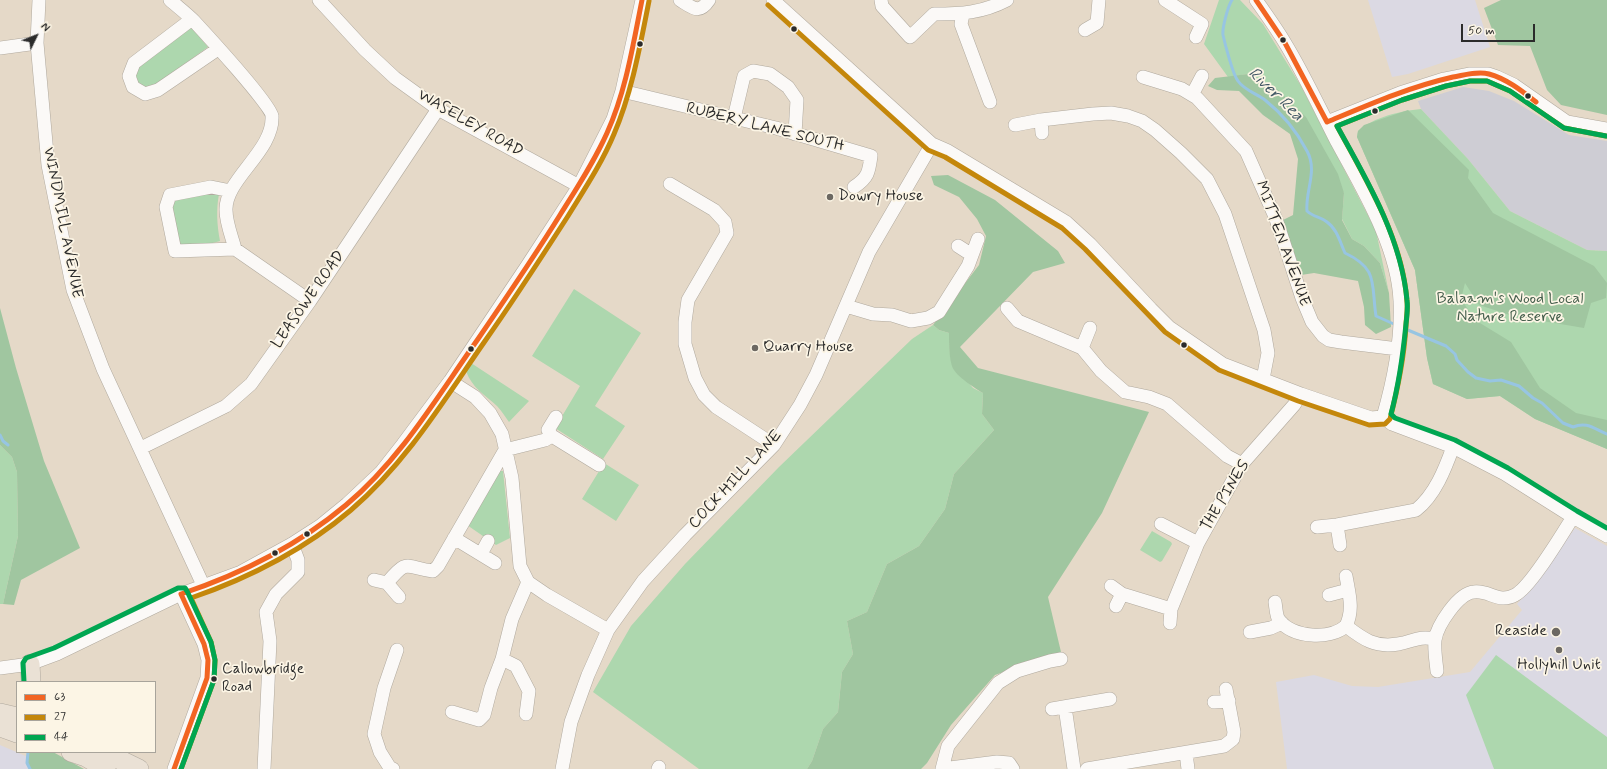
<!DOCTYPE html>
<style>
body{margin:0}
#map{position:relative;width:1607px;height:769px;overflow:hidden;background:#e5d9c8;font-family:Mynerve,sans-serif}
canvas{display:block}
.legend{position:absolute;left:16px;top:681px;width:140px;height:72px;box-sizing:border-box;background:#fcf5e5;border:1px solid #a8a49b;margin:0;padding:5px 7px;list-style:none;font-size:12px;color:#2b2b2b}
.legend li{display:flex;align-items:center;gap:8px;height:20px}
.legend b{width:20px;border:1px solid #a8a49b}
.north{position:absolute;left:16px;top:16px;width:40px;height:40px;-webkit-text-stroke:3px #fcf5e5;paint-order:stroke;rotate:47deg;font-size:11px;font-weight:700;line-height:16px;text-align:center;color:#2b2b2b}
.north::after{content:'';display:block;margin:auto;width:14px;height:18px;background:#2b2b2b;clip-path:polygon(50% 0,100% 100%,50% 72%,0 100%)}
.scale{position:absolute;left:1461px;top:24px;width:74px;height:18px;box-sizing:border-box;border:2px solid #2b2b2b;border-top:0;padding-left:5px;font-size:12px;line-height:14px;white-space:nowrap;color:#2b2b2b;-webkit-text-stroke:3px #fcf5e5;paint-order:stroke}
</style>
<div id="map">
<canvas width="1607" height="769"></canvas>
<ul class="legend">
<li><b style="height:5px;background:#f26522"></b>63</li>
<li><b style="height:5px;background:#c4870b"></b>27</li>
<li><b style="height:5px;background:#00a651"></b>44</li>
</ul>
<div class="north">N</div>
<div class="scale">50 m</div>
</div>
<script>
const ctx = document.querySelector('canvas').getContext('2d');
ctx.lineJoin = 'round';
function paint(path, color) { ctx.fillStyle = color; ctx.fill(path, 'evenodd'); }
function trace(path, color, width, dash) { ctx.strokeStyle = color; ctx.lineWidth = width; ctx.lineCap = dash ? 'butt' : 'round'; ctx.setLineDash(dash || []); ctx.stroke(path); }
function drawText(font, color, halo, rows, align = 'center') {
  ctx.font = font + ' Mynerve,sans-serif'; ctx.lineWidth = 3.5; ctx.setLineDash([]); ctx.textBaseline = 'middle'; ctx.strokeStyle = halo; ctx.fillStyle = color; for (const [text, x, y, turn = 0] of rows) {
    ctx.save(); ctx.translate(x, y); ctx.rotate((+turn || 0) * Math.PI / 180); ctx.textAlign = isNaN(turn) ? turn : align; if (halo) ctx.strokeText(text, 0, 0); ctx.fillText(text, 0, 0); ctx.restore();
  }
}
paint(new Path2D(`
 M1368,0H1475L1490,47L1408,74L1392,77Z
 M1575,528L1607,546V769H1287L1276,682L1314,675L1352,686L1378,687L1470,672L1522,610L1517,604L1536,583Z
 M0,745L28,757L27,763L30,769H0Z`), '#dbd9e3');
paint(new Path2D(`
 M1463,87L1489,91L1514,101L1569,135L1607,141V251L1587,250L1510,211L1468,159L1421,109L1418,101Z`), '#cecdd4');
paint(new Path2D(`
 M1219,0H1240L1263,24L1301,86L1376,231L1389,293L1380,263L1364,246L1352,239L1342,219L1344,193L1248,74L1228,77L1204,44Z
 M191,27L208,47L160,82L147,90L139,87L134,71Z
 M1421,109L1468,159L1510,211L1587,250L1607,251V449L1535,419L1500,396L1467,399L1433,384L1427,358L1415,270L1357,137L1358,131C1374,117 1400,111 1421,109Z
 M202,194H219C216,210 217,225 220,241L198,247H179L172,207L175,199Z
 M574,289L641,333L595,406L625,426L603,459L555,428L580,386L532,356Z
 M933,325L939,330L949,333L950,354L967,381L973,388L983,393L982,414L994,430L954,474L945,509L919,546L887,564L867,612L847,621L853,654L842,672L838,712L823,729L812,761L807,769H699L593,692L631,626L685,564L779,467L912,339Z
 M471,363L529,401L509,422C505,417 502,411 497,406C485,395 472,388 466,371Z
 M0,445L12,457L17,472L18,536L3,604H0Z
 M604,463L639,485L616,521L582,499Z
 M497,471H503L510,538L496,545L467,525Z
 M1152,531L1171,542L1172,544L1162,561L1160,562L1140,550Z
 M1496,655L1607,737V769H1494L1466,695Z`), '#add7ae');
paint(new Path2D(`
 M1501,0H1607V115L1561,105L1547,90L1530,46L1498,45L1484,8Z
 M1248,74L1277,89L1306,117L1338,174L1344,193L1342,220L1352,239L1364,246L1380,263L1389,293L1391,327L1376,334L1365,325L1364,307L1358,281L1314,273L1301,275L1283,220L1293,215L1298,159L1290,134L1263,115L1239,91L1217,90L1208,86L1215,78Z
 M1408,110L1469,170L1468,178L1493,213L1594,266L1607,283L1606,298L1591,303L1584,328L1513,316L1479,305L1465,283L1461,299L1475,320L1511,342L1540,388L1576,413L1607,420V449L1535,419L1500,396L1467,399L1433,384L1427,358L1415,270L1357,137L1358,131L1364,125Z
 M948,175L995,200L1058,251L1065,263L1033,272L960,347L978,368L1149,412L1102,513L1048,597L1061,652L995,675L951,725L927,763L921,769H807L812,761L823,729L838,712L842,672L853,654L847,621L867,612L887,564L919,546L945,509L954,474L994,430L982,414L983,393C976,389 958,377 954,370C949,363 949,342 949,333L939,330L933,325L979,265L986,236L977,219L959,197L934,185L931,176Z
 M0,308L16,368L44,461L80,548L21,580L14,605L3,604L18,536L17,472L12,457L0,445Z
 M28,752H53L84,769H30L27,763Z`), '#a0c6a0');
trace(new Path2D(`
 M1232,0C1228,6 1222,28 1223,35C1225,44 1233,75 1238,81C1244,90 1257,94 1265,100C1284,115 1296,130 1307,151C1318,171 1305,191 1307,211C1313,217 1321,217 1327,222C1337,229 1340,242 1345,253C1379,269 1371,284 1376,316L1396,325
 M1403,328L1446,346L1455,354L1457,360L1468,372L1476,378L1490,381L1501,380L1519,386L1533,398L1542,403L1563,423L1573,427C1587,421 1594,429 1607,434
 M0,435L3,441L8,445
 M28,752L27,763L30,769`), '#97c5e2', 3);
const minor = new Path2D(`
 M39,0L37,43L48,165L73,290L103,369L204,587
 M170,0C178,7 186,13 193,20C205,33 272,106 272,116C274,151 225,179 226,210C226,223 232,237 235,249L310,301
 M319,0L365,50L395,78L438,109L579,186
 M680,0C693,8 699,15 709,0
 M773,0L932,144L948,151L1066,222L1090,244L1151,309L1169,327L1223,364L1301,394L1371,418L1383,417L1392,424L1453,447L1505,474L1573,517L1607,536
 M881,0L882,6L910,37L934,14C961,14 982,13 1007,0
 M1165,0L1202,24L1196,37
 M1256,0C1266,14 1276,28 1285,43C1304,74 1320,109 1337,142C1362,188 1398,247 1400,301C1402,340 1394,379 1383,417
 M963,14L961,24L990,102
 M192,19L134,63L129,76L133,87L145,94L158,90L218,49
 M1085,30L1097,23L1099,0
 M0,48L37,43
 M1143,77L1182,89L1197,98L1246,151L1276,219L1302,298L1312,322L1323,336L1329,340L1341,342L1398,349
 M622,91L776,128L871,156C869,172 868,178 854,187
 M1192,95L1202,76
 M734,118L744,76L753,71L770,74L788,87L797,100L795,134
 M1041,120L1042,133
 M1327,122L1400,93L1444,79L1469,74H1488L1497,77L1514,85L1567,122L1607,129
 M1015,125L1041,120L1093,114L1111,113L1128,116L1142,121L1155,130L1181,153L1207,179L1225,214L1264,330L1268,353L1263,379
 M670,184L714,210L725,222L727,233L688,300L685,322V344L695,378L704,395L716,407L774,445
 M231,191L211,187L170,195L166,207L175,251L235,249
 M958,246L972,255
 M846,306L873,314L892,315L911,321L928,318L939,312L968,266L978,239
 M1007,308L1018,321L1082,348L1101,371L1125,392L1149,397L1167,404L1227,456L1242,464
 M1082,348L1090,328
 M450,381L475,397L490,413L502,434L512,478L520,566L528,582L547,595L608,630
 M552,436L599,465
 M141,448L226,406L251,384L310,301L438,109
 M1161,524L1198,543
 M1337,525L1340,545
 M1317,527L1337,525L1416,510C1435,495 1445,469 1453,447
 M454,538L495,563
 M481,554L488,541
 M1346,576C1349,594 1354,609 1346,626C1363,639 1375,648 1398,644C1415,641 1417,636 1435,639
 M374,580L387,583L399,597
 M387,583C408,558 404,567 433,571L438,566L505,450L545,440L552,436L548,430L556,417
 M1111,586L1122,594L1171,609
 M1329,595L1348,590
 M1275,602C1276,607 1276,616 1279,620C1293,638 1330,640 1346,626
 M1116,606L1122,594
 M1170,623L1171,609L1198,543L1242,464L1294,405L1301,394
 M1250,632L1271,628L1282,623
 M502,659L516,666L529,691L526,714
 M0,668L30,664L57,654L181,594L241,572L292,544L320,526L347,504L381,472L403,444L450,381L527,266L579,186L613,119L622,91L642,0
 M1437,671C1436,661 1434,650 1435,640C1437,626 1458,593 1474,592C1490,590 1498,604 1515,595C1531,587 1562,534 1573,517
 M1214,702L1229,701
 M1065,707L1074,769
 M1052,709L1110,699
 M452,712L479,720L484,715L491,688L502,659L512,619L528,582
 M1186,753L1188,769
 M174,769L207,678L208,660L204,644L181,594
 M264,769L270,641L266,612L276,594L298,572V560L292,544
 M393,769L390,768L380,752L374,734L384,688L397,650
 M562,769L571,722L588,675L608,630L643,581L685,535L774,445L800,405L816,375L869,252L932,144
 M658,769L659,767
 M942,769L948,746L998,683L1017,671L1050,661L1061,659
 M942,769L997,762L1009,763L1013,769
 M1087,769L1224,746L1233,739L1234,732L1226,689`);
const highway = new Path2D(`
 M30,664L31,682
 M0,713L17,717
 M0,727L17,733
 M71,752L86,757L106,769
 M104,752L139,769`);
trace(minor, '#b0a99e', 14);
trace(highway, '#b0a99e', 20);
trace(minor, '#fbf9f7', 13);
trace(highway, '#eae1d5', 19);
trace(new Path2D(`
 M1256,0L1285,43L1327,122
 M1327,122C1368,105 1409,87 1453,77C1465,75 1478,71 1489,74C1507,79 1522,91 1536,102
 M181,594C241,574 297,546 346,505C401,459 437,397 478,339C506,298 534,257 560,215C577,188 594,162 607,133C626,91 633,45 642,0
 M174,769L207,678L208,660L204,644L181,594`), '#f26522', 5);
trace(new Path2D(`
 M768,5L928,150L945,157L1062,228L1085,249L1165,332L1219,370L1298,401L1369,425L1385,424L1390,419C1398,388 1404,358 1406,326C1406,318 1408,310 1407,302C1403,239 1366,180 1337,126L1402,100L1446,86L1470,81H1487L1510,91L1564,128L1606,136
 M181,769L214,680L215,660L211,642L191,598C249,578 304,550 351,510C407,462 444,400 485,341C514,300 541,258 568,216C584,190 602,163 614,134C632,92 640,46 649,1`), '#c4870b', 5);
trace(new Path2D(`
 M1606,136L1564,128L1510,91L1487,81H1470L1446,86L1402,100L1337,126C1367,180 1401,237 1407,300C1408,308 1407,316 1406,324C1403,355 1399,384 1391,414L1395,418L1455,440L1508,468L1577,511L1607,528
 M24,682L23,663L26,658L54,648L178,588H185L187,591L211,642L215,660L214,680L181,769`), '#00a651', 5);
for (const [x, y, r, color] of [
 [794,29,3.5,"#2b2b2b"],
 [1283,40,3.5,"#2b2b2b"],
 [640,44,3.5,"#2b2b2b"],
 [1528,96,3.5,"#2b2b2b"],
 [1375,111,3.5,"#2b2b2b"],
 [830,197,4,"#6c6862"],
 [1184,345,3.5,"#2b2b2b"],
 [755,348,4,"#6c6862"],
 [471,349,3.5,"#2b2b2b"],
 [307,534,3.5,"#2b2b2b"],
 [275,553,3.5,"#2b2b2b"],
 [1556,632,5,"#6c6862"],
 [1559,650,4,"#6c6862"],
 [214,679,3.5,"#2b2b2b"]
]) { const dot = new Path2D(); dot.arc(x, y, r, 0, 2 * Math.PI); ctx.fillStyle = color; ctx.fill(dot); trace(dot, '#fcf5e5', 1.5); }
drawText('15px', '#2b2b2b', '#fcf5e5', [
 ["Callowbridge",222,670],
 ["Road",222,688]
], 'left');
drawText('16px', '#2b2b2b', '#fcf5e5', [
 ["WASELEY ROAD",470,124,30],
 ["RUBERY LANE SOUTH",765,128,14],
 ["WINDMILL AVENUE",62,223,79],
 ["MITTEN AVENUE",1282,244,70],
 ["LEASOWE ROAD",309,300,-55],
 ["COCK HILL LANE",736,480,-47],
 ["THE PINES",1226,496,-59]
]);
drawText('16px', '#2b2b2b', '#fcf5e5', [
 ["Dowry House",838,197],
 ["Quarry House",763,348],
 ["Reaside",1547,632,"right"],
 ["Hollyhill Unit",1559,666,"center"]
], 'left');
drawText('16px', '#445e4c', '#fcf5e5', [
 ["Balaam's Wood Local",1510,300],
 ["Nature Reserve",1510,318]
]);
drawText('italic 17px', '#415765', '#fcf5e5', [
 ["River Rea",1275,95,44]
]);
</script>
